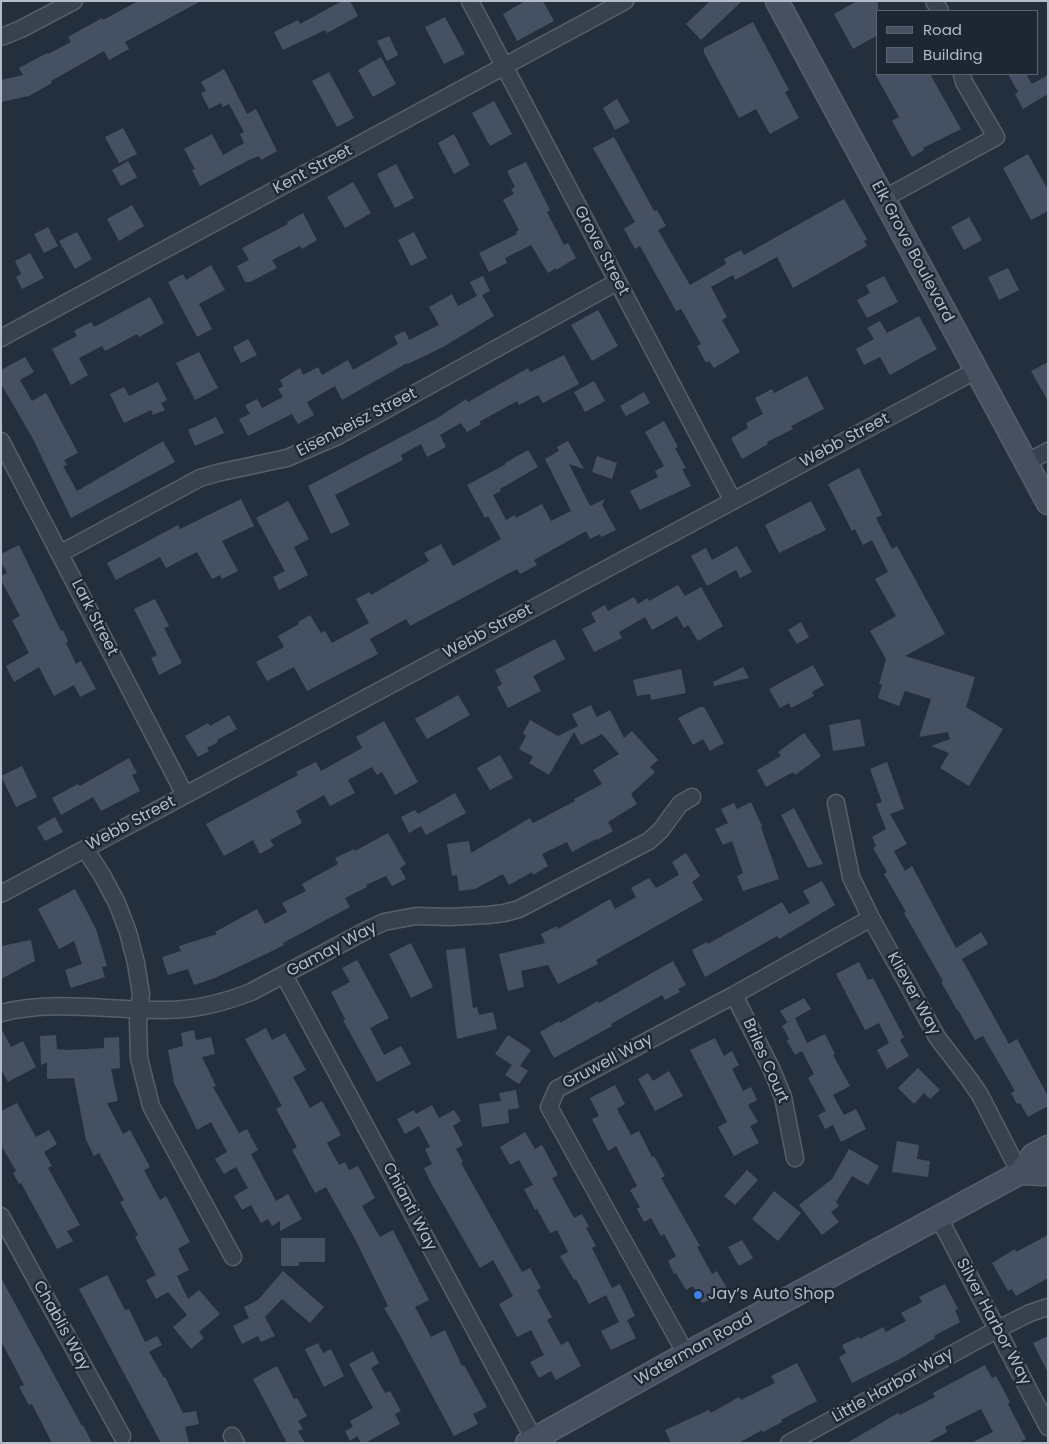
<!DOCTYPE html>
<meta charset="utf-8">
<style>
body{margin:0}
#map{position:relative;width:1049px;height:1444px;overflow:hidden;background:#242f3e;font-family:Poppins,sans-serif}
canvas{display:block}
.frame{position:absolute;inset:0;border:2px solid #b4bcc9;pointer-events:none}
.legend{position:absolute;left:876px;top:10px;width:162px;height:65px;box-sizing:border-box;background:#1d2633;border:1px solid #59626f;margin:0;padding:6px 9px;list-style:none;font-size:15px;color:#b4bcc9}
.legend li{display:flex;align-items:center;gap:10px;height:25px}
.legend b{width:25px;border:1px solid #59626f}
</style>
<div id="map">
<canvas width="1049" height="1444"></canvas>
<div class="frame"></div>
<ul class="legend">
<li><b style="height:6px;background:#465061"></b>Road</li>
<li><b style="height:14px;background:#455162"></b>Building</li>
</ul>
</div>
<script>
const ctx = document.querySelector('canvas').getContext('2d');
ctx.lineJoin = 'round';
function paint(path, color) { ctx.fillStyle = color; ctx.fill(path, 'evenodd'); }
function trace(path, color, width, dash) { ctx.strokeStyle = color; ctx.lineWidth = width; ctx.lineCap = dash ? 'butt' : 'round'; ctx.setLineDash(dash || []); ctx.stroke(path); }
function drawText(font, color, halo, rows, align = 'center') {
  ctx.font = font + ' Poppins,sans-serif'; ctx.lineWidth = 4.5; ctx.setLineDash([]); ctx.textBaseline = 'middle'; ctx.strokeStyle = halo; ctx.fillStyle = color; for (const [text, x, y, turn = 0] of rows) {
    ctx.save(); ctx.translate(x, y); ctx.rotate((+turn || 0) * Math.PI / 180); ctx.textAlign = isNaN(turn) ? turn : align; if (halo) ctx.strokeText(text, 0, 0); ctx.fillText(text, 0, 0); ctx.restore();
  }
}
paint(new Path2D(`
 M138,1H201L125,42L129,49L109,60L104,51L51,81L52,83L29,96L1,102V80L23,75L19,68L47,53L48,54L71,42L68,37L102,18L103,20Z
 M342,1H350L358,16L327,33L325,30L283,50L274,32L298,20L300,24Z
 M525,1H543L554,21L517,41L503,14Z
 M710,1H742L701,40L686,24Z
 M857,1H878V35L853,49L834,14Z
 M445,17L465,54L444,64L425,27Z
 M753,22L789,90L785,92L799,118L770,134L756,109L739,118L704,53V48Z
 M389,36L398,55L387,61L377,41Z
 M381,57L396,84L373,97L358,70Z
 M224,69L247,114L256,109L277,151L261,160L259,156L247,161L200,186L192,170L195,169L184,149L212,134L223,155L244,143L240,134L244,132L229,104L223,107L221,103L209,109L201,93L206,91L201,82Z
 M329,72L354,118L337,127L312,81Z
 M875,74H930L961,129L923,148L924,150L912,157L892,121L899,117Z
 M1008,74H1026L1032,84L1048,75V94L1023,109L1015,94L1018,92Z
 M617,99L630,122L615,130L603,108Z
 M494,101L512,134L490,146L472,113Z
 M123,128L137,154L119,163L105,137Z
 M454,134L470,165L454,174L438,143Z
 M614,137L654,211L657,210L666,226L658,230L690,285L726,264L724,259L741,250L744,255L844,199L867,239L864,241L867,246L793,288L777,257L735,280L733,275L711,287L727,317L722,320L740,352L714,368L709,361L706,363L697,346L701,344L681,309L676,311L640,246L635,249L624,229L635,222L593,148Z
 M1028,154L1048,190V211L1031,220L1003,168Z
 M128,161L137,177L121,186L112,170Z
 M526,162L550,210L547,212L564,245L568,243L576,258L556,270V268L548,273L531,245L505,258L507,263L489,272L479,253L517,234L516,232L519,230L503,200L514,194L511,189L515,187L507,171Z
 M396,164L414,198L395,208L377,174Z
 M353,182L371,213L345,228L327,197Z
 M132,205L144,226L119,241L107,219Z
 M303,213L317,240L302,249L300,246L272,260L277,268L250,282H245L237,266L249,260L242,248L288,224L287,222Z
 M969,217L982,240L964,250L951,227Z
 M48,227L58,246L44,253L34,234Z
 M77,232L92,259L75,269L59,241Z
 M414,232L427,258L411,266L398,240Z
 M30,253L44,278L22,289L16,277L21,274L15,261Z
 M211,265L225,290L199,304L212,329L197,337L168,282L183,274L186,280Z
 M1008,268L1019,290L999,300L988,277Z
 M483,276L490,291L482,295L494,316L443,347L408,364L407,363L342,400L335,386L307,402L314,415L298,424L292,414L248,436L239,419L250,414L245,405L257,399L262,408L283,397L278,389L283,386L280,380L300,368L303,375L318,367L322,375L348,360L353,370L398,344L394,336L405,331L409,340L439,325L429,307L452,294L458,306L477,296L470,282Z
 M884,276L898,302L867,318L857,300L870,293L866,285Z
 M150,297L164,323L139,337L137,334L105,351L102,346L79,358L88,375L71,385L52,349L77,336L74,331L91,322L94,327Z
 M598,310L618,346L592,361L571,325Z
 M919,316L937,349L890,375L880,357L864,365L856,349L874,339L867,328L880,321L887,333Z
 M248,339L257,355L241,363L233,347Z
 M199,352L218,388L195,400L176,363Z
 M564,355L579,384L543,403L538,395L519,405L517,401L479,422L481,424L467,432L461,423L440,435L446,447L427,457L421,444L401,455L403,460L335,495L350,525L331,534L308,486L439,417L466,399L468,402L528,368L530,372Z
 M25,357L34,372L20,380L32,401L46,393L78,453L64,460L67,465L63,466L77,491L163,441L175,462L71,518L32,437L1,384V370Z
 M1048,362V401L1031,371Z
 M807,376L824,409L791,426L793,429L767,442L768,444L742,459L731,438L748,428L746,423L763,414L755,398L772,389L774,393Z
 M594,381L605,401L585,412L574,392Z
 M158,382L167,400L161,403L165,410L153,415L151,410L124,423L110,394L124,387L129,396Z
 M644,392L650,403L626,416L620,406Z
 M216,417L224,433L195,446L188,430Z
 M664,421L678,447L675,448L686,468L682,469L691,486L640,510L630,491L658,477L655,471L664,466L645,432Z
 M568,441L584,469L569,464L590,506L605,499L602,505L616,530L601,537L600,534L590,539L586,531L534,560L537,565L520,574L517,569L410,626L406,619L370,639L378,654L307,691L294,667L267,681L256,662L284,647L278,636L299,624L298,622L310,615L321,633L325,631L332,643L369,623L356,599L369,592L371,595L429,561L424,553L441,544L453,566L501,539L488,516L485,518L467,485L506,464L505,463L528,450L538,467L500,489L501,491L493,495L506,520L515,515L516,518L542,504L551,521L571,511L545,459L559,451L557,447Z
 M597,456L617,463L612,479L592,472Z
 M859,468L882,515L876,518L892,549L897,546L945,634L905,656L975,677L966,707L1003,729L969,786L940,768L949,753L931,746L950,739L948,732L919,737L931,699L905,691L899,706L878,698L882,685L879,684L886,659L870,631L896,616L875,579L888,572L872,540L863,545L855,529L852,531L828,484Z
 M241,499L254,526L222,541L238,571L222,579L220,575L212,579L197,552L166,568L160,557L116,580L107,563L178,525L180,529Z
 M288,501L309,539L294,547L308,575L279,590L273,577L285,571L256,518Z
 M811,501L826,530L779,553L765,525Z
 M19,545L61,631L63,630L68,641L66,643L76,664L81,661L96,689L80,697L74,685L54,696L39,667L14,682L6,666L29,653L12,620L20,616L1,580V576L7,573L1,562V554Z
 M737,546L752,572L740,578L736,570L707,586L691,556L706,548L712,560Z
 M678,585L685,596L701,587L723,626L698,641L688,625L684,628L677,616L652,630L645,617L619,632L622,638L594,652L582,629L596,622L591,613L605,605L608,611L634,597L638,604L647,598L649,601Z
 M155,599L169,626L164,628L182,663L159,675L151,658L157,655L134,609Z
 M801,622L809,637L797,644L788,630Z
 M555,639L565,659L533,676L541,691L508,708L497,687L502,684L495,670Z
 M813,665L824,685L812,692L814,696L791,708L789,703L780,708L769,689Z
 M743,667L749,678L714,686L713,682Z
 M681,669L686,693L651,700L650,694L637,696L633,680Z
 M458,695L470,715L427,739L415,719Z
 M591,705L597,717L610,710L624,738L632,731L658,760L650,767L655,772L631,794L637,804L608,822L613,831L597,840L596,839L572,852L567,842L542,854L548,866L533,875L532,872L509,885L503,874L475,889L459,891L457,875L452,876L447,844L469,841L471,853L530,818L533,823L575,801L574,799L602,784L593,770L619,754L602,734L581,745L574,732L549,775L529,763L533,757L519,749L526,736L523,733L530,720L558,736L578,726L572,714Z
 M700,707H704L724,743L710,751L703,739L693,745L678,718Z
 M229,715L237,729L217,740L218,742L207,748L209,751L198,757L185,736L208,723L210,726Z
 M860,719L865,746L833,751L829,725Z
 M384,721L418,782L395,795L382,772L377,775L372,767L348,780L355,793L330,806L324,795L296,811L302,823L270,840L274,846L260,854L253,840L224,856L206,824L298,775L296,772L316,762L321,771L362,748L356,737Z
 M804,733L821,756L795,775L793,772L766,787L757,770L781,756L778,752Z
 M500,755L513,778L490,790L477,768Z
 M129,758L137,773L132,775L140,791L101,811L93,797L61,815L52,798L78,784L80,786Z
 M887,762L904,809L890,814L907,844L894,851L905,871L912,866L956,948L981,932L988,944L962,959L1009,1044L1017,1039L1048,1096V1106L1028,1117L1020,1103L1017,1104L1011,1093L1015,1091L983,1036L975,1040L958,1010H957L941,982L943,981L904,913L906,912L884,874L887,872L873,848L876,846L872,837L886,829L876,804L882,802L870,769Z
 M22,766L37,797L16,807L1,776Z
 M455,793L466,813L426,835L421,826L409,833L401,817L415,810L418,814Z
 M751,802L762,826L761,827L779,879L743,891L737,876L743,873L732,841L723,845L715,829L728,823L721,809L734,803L737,809Z
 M794,808L823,864L808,868L781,815Z
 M55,817L63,832L45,841L37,827Z
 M388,833L398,850L396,852L398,851L406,864L400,868L406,879L392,886L386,876L366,885L367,887L345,898L350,907L283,943L284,945L268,953L215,978L194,985L188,969L168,975L162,957L181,951L179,946L217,934L215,932L257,909L265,924L287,912L282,903L306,891L302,884L338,864L335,858L354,849L355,851Z
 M686,853L700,876L692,882L703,900L596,960L598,964L558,984L548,965L521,971L524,987L508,991L499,954L545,943L541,934L557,926L558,929L610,899L615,909L636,897L631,888L649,878L656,888L679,875L672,862Z
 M822,881L835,905L779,939L777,936L705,977L692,950L707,942L708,944L782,902L789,914L810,903L803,891Z
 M75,889L96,929L107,966L102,967L105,977L71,988L65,970L82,964L74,941L59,949L38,909Z
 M31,940L35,961L1,979V946Z
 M411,943L433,987L411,998L389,954Z
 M465,948L473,1008L477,1007L479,1015L493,1012L497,1029L457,1039L446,950Z
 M357,960L389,1018L370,1028L384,1055L401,1046L411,1064L377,1082L343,1020L345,1019L331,992L350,982L342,968Z
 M673,961L686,985L678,989L680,992L665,1000L662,995L611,1024L612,1026L554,1058L540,1032L559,1021L560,1023L598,1001L599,1003Z
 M859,962L868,980L873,978L904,1037L900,1040L909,1056L887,1069L877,1050L889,1043L879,1023L865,1030L836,974Z
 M804,998L811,1009L795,1018L807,1043L825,1034L835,1054L833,1055L850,1086L833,1095L844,1115L856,1109L866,1129L841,1142L833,1125L825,1129L818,1115L826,1111L808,1078L814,1074L802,1051L795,1055L787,1041L789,1039L782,1026L791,1020L787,1022L780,1011Z
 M1,1028L11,1047L23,1041L36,1067L8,1082L1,1069Z
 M266,1028L272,1040L285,1033L306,1070L293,1077L310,1108L322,1101L341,1135L327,1143L339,1165L345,1162L349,1170L358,1166L375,1198L362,1206L368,1217L380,1237L393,1230L429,1300L415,1307L431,1337L445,1330L462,1366L464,1365L487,1407L473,1414L478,1424L454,1436L397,1330L384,1308L388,1306L355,1239L331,1196L326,1187L315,1193L292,1150L297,1147L276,1109L282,1106L245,1039Z
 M194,1030L196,1040L211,1037L215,1054L202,1057L216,1086L213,1087L239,1133L247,1129L258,1150L251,1154L276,1201L288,1194L302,1219L280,1231V1221L272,1226L268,1219L261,1223L251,1205L242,1210L234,1196L248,1188L236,1167L224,1174L215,1159L227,1152L211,1122L197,1130L174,1083L168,1050L183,1046L181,1033Z
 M56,1035L57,1049L68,1050L104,1048V1038L119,1037L120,1068L111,1069L118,1101L107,1103L123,1134L130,1130L150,1167L144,1170L160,1200L166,1196L190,1242L178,1249L189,1270L177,1276L188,1299L199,1290L220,1314L199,1332L204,1338L191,1349L173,1327L187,1315L168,1292L156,1299L146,1280L156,1275L135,1237L138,1235L120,1202L124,1200L99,1153L94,1156L86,1140L74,1078L47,1079V1062L41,1065L40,1036Z
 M508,1035L531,1050L520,1066L528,1071L519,1084L505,1075L512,1065L495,1054Z
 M715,1038L724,1056L732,1051L739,1065L732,1069L743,1091L751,1087L757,1100L748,1105L758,1122L750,1126L759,1143L734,1156L718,1127L727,1122L690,1050Z
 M918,1068L940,1090L930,1099L924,1093L914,1104L898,1088Z
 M669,1071L683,1096L655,1111L638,1079L648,1073L653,1081Z
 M615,1085L625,1104L617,1109L631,1135L639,1131L652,1157L654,1156L665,1176L661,1178L700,1246L697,1247L712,1274L717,1271L728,1290L707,1301L702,1303L693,1286L686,1290L676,1273L674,1274L668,1261L676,1256L664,1234L661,1236L651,1218L644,1222L637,1209L640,1207L630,1190L637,1186L616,1146L608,1151L592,1119L599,1116L590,1098Z
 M516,1090L519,1108L508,1110L509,1123L482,1127L479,1104L501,1101L499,1093Z
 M17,1103L36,1137L49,1130L57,1144L44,1152L52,1166L48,1168L80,1225L67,1231L73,1241L57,1249L21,1183L19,1184L13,1173L16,1171L1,1145V1111Z
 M432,1105L439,1118L454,1110L461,1121L453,1126L463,1145L456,1149L463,1162L461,1163L522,1272L530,1268L541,1288L537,1290L552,1317L547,1320L561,1345L568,1341L581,1366L556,1380L551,1371L539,1378L530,1362L544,1355L531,1330L517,1337L499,1304L513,1296L493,1260L480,1268L431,1183L424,1168L432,1164L425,1149L430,1147L419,1126L405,1134L397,1119L414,1110L416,1114Z
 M525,1132L535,1149L542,1145L558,1175L552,1178L574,1218L582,1214L589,1227L586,1228L596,1246L592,1248L612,1288L620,1284L635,1316L627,1320L636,1338L611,1350L601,1331L619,1322L606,1295L589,1304L576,1279L574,1280L560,1256L568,1252L557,1230L550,1233L537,1209L535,1210L524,1189L533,1185L519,1160L510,1165L500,1147Z
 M897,1141L919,1145L917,1159L930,1161L928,1177L892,1172Z
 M849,1149L879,1166L868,1185L852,1176L836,1202L839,1206L831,1212L839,1222L822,1235L799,1205L832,1179Z
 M747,1170L758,1180L735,1205L724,1196Z
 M774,1191L801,1213L778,1241L752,1219Z
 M1048,1235V1278L1016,1296L1012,1289L1008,1291L992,1263L1015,1249L1016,1252Z
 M281,1238H325V1262H299V1266H281Z
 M742,1240L753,1258L739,1266L728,1247Z
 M283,1271L324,1307L310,1323L282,1299L265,1317L275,1336L261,1342L258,1336L242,1344L233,1326L249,1318L244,1307L258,1300Z
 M107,1275L125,1310L129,1309L145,1342L157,1336L162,1345L149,1352L164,1378L165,1377L183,1413L196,1411L199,1424L185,1427L189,1443H161L79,1289Z
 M1,1278L82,1426L83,1425L92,1443H52L32,1404L29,1405L19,1387L24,1385L1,1341Z
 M945,1284L958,1309L955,1310L960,1322L934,1336L935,1338L900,1359L852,1383L839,1357L846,1353L842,1345L859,1337L860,1339L883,1327L886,1332L906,1321L901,1313L922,1302L919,1297Z
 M1048,1336V1373L1033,1343Z
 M318,1343L323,1353L331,1349L344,1376L324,1387L305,1349Z
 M373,1351L379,1363L371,1368L385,1393L390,1391L401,1411L395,1414L400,1424L365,1443H361L357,1436L350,1441L345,1431L353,1427L350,1421L373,1408L349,1364Z
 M797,1363L817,1401L781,1420L782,1422L763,1432L762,1430L739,1443H671L665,1430L709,1410L711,1413L739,1397L741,1400L775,1383L771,1376Z
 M985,1365L992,1378L996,1376L1010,1402L1008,1404L1026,1439L1019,1443H971L993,1432L981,1409L945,1427L947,1432L927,1443H847L898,1413L900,1415L935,1397L933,1393Z
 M277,1366L294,1399L297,1398L307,1416L298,1421L303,1429L298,1431L305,1443H287L253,1379Z`), '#455162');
const minor = new Path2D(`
 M470,1L733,501
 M934,1L940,11
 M1,37L21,29L74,1
 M883,199L996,137L964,82L962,74
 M1,338L625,1
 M1,441L185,795
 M1026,463L1048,451
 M61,553L200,478L217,473L287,458L338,436L617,282
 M836,803L851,877L871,918L937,1037L969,1079L980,1095L1020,1173
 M85,849L102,875L117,903L128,932L136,963L141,994L138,1022L139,1058L151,1106L233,1257
 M1,894L975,371
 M284,975L536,1443
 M734,995L771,1068L783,1097L795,1158
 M1,1013C54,999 111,1011 165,1010C196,1010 223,1003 251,992L369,929L384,922L416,916L449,917L488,915L504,913L519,909L649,841L661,830L680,804L692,797
 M1,1216L122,1436
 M938,1216L1048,1427
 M686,1354L549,1107L557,1089L734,995L871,918
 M232,1436L236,1443
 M789,1443L998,1329L1030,1313L1048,1307`);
const secondary = new Path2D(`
 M777,1L1048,503
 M1020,1173L1043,1174L1048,1171
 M527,1443L686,1354L1020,1173L1033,1155L1048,1147`);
trace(minor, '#565f6c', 19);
trace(secondary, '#565f6c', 25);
trace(minor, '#38414e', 16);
trace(secondary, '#465061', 22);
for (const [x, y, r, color] of [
 [698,1295,5,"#3f7fe0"]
]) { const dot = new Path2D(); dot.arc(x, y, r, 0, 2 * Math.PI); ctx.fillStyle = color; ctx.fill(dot); trace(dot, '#1d2633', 2); }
drawText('16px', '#b4bcc9', '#1d2633', [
 ["Kent Street",313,170,-28],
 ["Grove Street",601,251,62],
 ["Elk Grove Boulevard",912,252,62],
 ["Eisenbeisz Street",357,423,-27],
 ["Webb Street",845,441,-28],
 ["Lark Street",94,618,63],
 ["Webb Street",488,632,-28],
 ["Webb Street",131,824,-28],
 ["Gamay Way",332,950,-28],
 ["Kliever Way",913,994,61],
 ["Briles Court",765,1061,66],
 ["Gruwell Way",608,1062,-28],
 ["Chianti Way",409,1207,62],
 ["Silver Harbor Way",993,1322,62],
 ["Chablis Way",61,1326,61],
 ["Waterman Road",694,1350,-29],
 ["Little Harbor Way",893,1386,-29]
]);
drawText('16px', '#b4bcc9', '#1d2633', [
 ["Jay’s Auto Shop",708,1295]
], 'left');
</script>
